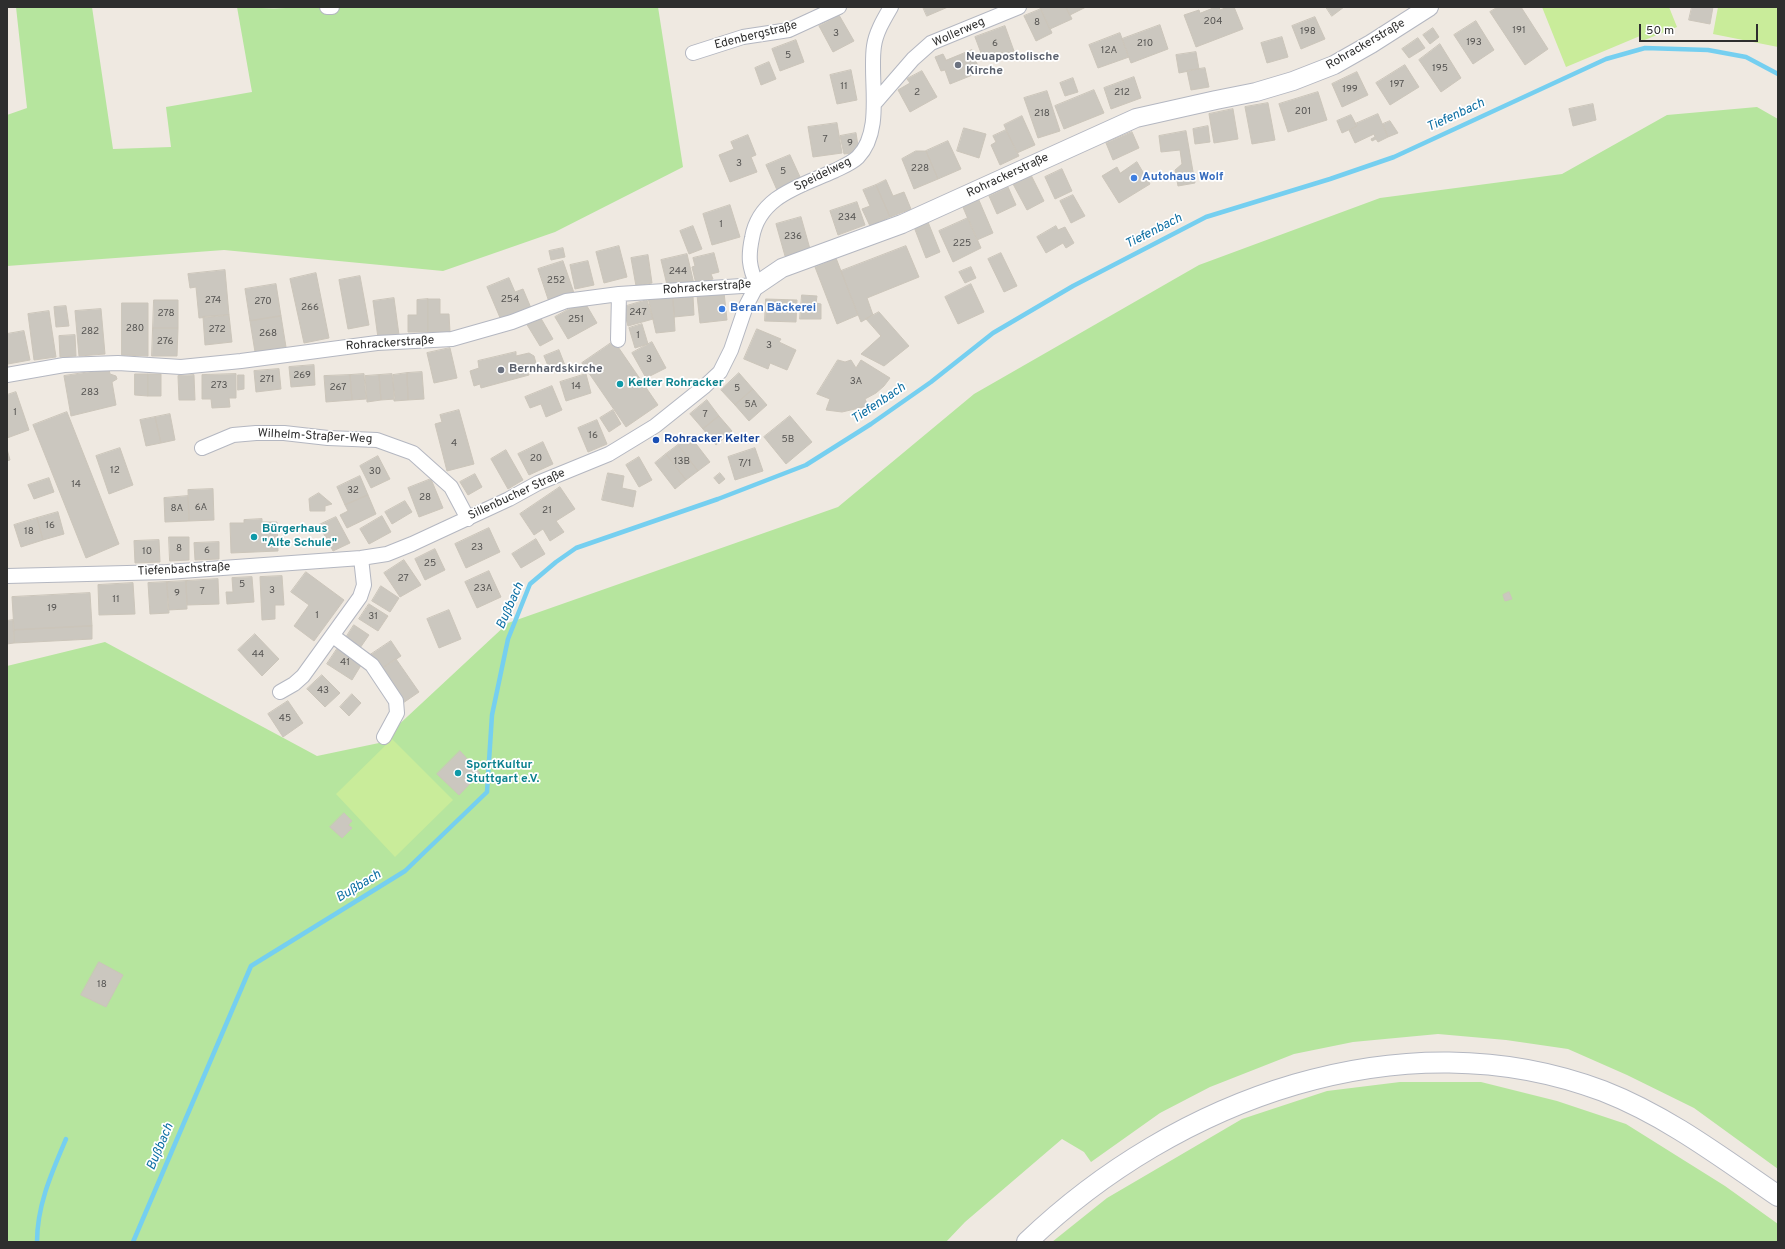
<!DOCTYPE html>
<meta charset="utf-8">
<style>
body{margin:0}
#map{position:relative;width:1785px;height:1249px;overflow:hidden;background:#efe9e1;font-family:Overpass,sans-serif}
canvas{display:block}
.frame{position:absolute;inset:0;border:8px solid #2e2e2e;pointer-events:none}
.scale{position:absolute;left:1639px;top:24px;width:119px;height:18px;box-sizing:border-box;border:2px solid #2e2e2e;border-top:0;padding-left:5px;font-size:12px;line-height:14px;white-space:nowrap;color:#2e2e2e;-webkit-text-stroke:3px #fff;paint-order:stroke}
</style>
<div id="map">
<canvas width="1785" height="1249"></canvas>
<div class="frame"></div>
<div class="scale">50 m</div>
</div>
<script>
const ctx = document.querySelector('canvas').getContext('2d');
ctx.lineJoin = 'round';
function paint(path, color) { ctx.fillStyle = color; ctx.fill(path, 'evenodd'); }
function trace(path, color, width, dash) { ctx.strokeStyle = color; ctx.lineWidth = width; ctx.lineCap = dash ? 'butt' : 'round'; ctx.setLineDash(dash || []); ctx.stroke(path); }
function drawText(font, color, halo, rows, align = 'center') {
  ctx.font = font + ' Overpass,sans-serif'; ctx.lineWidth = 3.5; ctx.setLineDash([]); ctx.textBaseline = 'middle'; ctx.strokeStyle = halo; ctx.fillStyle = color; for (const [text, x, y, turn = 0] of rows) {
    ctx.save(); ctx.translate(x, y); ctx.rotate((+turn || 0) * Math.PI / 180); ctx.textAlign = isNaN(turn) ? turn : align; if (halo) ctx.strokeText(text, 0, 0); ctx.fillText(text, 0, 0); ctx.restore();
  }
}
paint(new Path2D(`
 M16,7H92L113,149L171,147L166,107L252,92L237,7L286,9L261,7H658L683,167L555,232L443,271L224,250L7,266V115L27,108Z
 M1757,107L1778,119V1169L1694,1108L1627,1075L1568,1049L1506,1040L1438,1034L1353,1042L1294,1054L1210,1087L1160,1113L1091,1162L1084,1152L1062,1139L965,1222L946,1242H7V666L105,642L317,756L379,743L508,623L838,507L974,394L1199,265L1380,198L1562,174L1667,115Z
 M1400,1082H1481L1557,1101L1626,1124L1725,1186L1778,1224V1242H1052L1107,1198L1242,1119L1327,1091Z`), '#b6e59e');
paint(new Path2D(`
 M1542,7H1669L1677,27L1642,41L1640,36L1566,67Z
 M1718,7H1778V47L1713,34Z
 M392,739L453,800L395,857L336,794Z`), '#c9ec9a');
trace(new Path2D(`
 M37,1242C37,1205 52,1172 66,1139
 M133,1242L251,966L405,871L487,792L492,715L508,639L530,584L556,562L576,548L718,499L806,465L871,424L931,382L993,333L1073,286L1206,217L1330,179L1394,157L1606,59L1645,48L1708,50L1746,57L1778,74`), '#75cff0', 4.5);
const building = new Path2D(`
 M923,7H948L927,16Z
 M1040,7H1066L1072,19L1050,29Z
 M1066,7H1086L1070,15Z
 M1216,7H1219L1220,10L1228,7H1234L1243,29L1196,47L1184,15L1199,10L1200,13Z
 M1326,7H1344L1332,16Z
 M1498,7H1521L1548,49L1525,65L1490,12Z
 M1692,7H1713L1710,24L1689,20Z
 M1041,9L1052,33L1036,41L1024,16Z
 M839,15L854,41L833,52L819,26Z
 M1315,17L1325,39L1301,49L1292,26Z
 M1476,21L1494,50L1473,64L1454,35Z
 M1160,25L1168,49L1131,63L1122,39Z
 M1005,26L1014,51L984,61L975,37Z
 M1433,28L1439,37L1430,44L1423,35Z
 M1120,33L1129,57L1098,68L1089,45Z
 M1282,37L1288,57L1267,63L1261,43Z
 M1418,38L1425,48L1409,58L1402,49Z
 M796,40L804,62L780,71L772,49Z
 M1440,44L1461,78L1441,92L1419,60Z
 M972,50L980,72L950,84L945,70L941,71L935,57L943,54L946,60Z
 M1196,52L1199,69L1179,73L1176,55Z
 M769,62L776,79L761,85L755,68Z
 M1405,65L1419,87L1390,105L1376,83Z
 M1205,68L1209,87L1191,90L1187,71Z
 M851,70L857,100L837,104L830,75Z
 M922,71L937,97L910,112L898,90L910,83L907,79Z
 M1357,72L1368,95L1342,107L1332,84Z
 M1134,77L1141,98L1111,109L1104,88Z
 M1073,78L1078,92L1065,96L1060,83Z
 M1094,90L1104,113L1064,129L1055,106Z
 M1047,91L1060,131L1038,138L1024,98Z
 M1318,92L1327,120L1288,132L1279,104Z
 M1268,103L1275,140L1252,144L1245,107Z
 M1593,104L1596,120L1573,126L1569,109Z
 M1233,109L1238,139L1214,143L1209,114Z
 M1378,114L1388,137L1378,142L1376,139L1372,141L1371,139L1375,137L1374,134L1355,143L1349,130L1357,126L1355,124Z
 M1351,115L1357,126L1342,133L1337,121Z
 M1022,116L1035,145L1017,153L1004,125Z
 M1390,121L1398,133L1388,137L1383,124Z
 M837,123L842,153L813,157L808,127Z
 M1208,126L1210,142L1195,144L1193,129Z
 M964,128L986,134L979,158L957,151Z
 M1006,130L1019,156L1000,165L991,145L996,142L993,136Z
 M1186,131L1195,183L1178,186L1175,170L1182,164L1180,150L1161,152L1159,136Z
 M1132,132L1139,148L1113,160L1106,143Z
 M856,133L859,152L844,154L840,136Z
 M748,135L756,155L751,157L757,172L730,182L719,155L734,149L731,142Z
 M948,141L961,169L938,179L926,151Z
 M916,151H926L938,179L914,189L902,159Z
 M790,155L801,179L777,190L766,165Z
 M1137,162L1150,184L1119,203L1102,176L1117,167L1120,173Z
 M1062,169L1072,191L1055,199L1045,177Z
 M1031,175L1044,201L1027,210L1013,184Z
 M886,180L893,196L904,192L911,209L890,217L876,185Z
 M876,185L890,217L870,226L862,209L870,206L863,190Z
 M1008,187L1016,205L997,214L989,196Z
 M1073,195L1085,216L1071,223L1060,201Z
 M978,198L993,233L977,240L962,205Z
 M857,202L865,225L838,235L830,211Z
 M730,205L740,237L712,245L703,214Z
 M801,217L810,249L785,256L776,224Z
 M968,218L981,248L953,262L939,231Z
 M928,222L940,252L926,258L914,227Z
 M693,226L702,249L689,254L680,231Z
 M1056,226L1058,230L1065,227L1074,243L1066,248L1063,243L1046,253L1037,237Z
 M619,246L627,277L604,283L596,252Z
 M906,246L919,277L867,298L873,315L861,322L841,271Z
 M563,248L565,257L551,260L549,251Z
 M714,253L719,272L711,274L713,279L696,284L692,267L695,266L693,258Z
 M1001,253L1017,286L1004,292L988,259Z
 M687,254L694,284L667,285L661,260Z
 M648,255L652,283L636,286L631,258Z
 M836,258L858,315L837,324L815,267Z
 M563,261L574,293L549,302L538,269Z
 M588,261L594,285L575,289L570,265Z
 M971,267L976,278L965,283L959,272Z
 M225,270L229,315L199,318L196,287L190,288L188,274Z
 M316,273L329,338L304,343L290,279Z
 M360,276L369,325L348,329L339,280Z
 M509,278L515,292L523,289L531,308L501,320L487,287Z
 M276,284L281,316L250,321L245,289Z
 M971,284L984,312L958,324L945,297Z
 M724,292L727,320L700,323L697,295Z
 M802,295L817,296L816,303L821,304V319H800Z
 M693,296L694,315L674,317L673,297Z
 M673,297L675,331L656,333L648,298Z
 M394,298L399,335L378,338L373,301Z
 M428,299V332H408V315H417V300Z
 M428,299H440V314H449L450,332H428Z
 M766,299L797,300L796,322L765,321Z
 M154,300H178V328H153Z
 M647,300L653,319L628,326L623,307Z
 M584,301L597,323L568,339L555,317Z
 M122,303H148V356L122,355Z
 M66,306L69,326L56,327L54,307Z
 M101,309L105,354L79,356L75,311Z
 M49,311L56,357L34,360L28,314Z
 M879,312L909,346L884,366L861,354L881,336L866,319Z
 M229,315L232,342L205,345L203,317Z
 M539,315L553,339L540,346L526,323Z
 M281,316L286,347L255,352L250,321Z
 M642,324L648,344L635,348L629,328Z
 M153,328H178L177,356H152Z
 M757,329L781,339L779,342L796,350L787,370L770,363L768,369L744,359Z
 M24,331L30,360L8,364L7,334Z
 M75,335L76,356L60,357L59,336Z
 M614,341L658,405L626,427L582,363Z
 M652,342L666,368L646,378L632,353Z
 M450,348L457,378L434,383L427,353Z
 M559,350L566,368L551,373L544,356Z
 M516,352V356L529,353L534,356L536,363L532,369L528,371L529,375L481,388L480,384L474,386L470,371L479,368L478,361Z
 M838,360L845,362L851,360L856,368L861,360L890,378L884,386L876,393L865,399L868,406L842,412L826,410L830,399L817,394Z
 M314,365L315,385L291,387L289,367Z
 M109,369L110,374L116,376L117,379L112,382L116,405L71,416L64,376Z
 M279,369L281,389L256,392L254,371Z
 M422,372L424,399L408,400L407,373Z
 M407,373L408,400L394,401L393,375Z
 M739,373L753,389L735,405L721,390Z
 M135,374H148V396L135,395Z
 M148,374H161V396H148Z
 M236,374V398H229L230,407L212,408L211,399H202V375Z
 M364,374L366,399L352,400L350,375Z
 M392,374L395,399L381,400L379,375Z
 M586,374L591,393L566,401L560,382Z
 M194,375L195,400H179L178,376Z
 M238,375H244V389L238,390Z
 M350,375L352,400L326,402L324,376Z
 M379,375L381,400L367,402L365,376Z
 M552,386L562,410L546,417L541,404L530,408L525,397Z
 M753,389L767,405L749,421L735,405Z
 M16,392L29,430L7,438V395Z
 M707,400L719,416L703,429L690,414Z
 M459,410L474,464L447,471L435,424L442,422L440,415Z
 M613,410L621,424L609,432L600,418Z
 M67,412L119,544L86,558L33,425Z
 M170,414L175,440L161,443L155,417Z
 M719,416L732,431L716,445L703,429Z
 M790,416L812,442L786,464L764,437Z
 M155,417L161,443L146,446L140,420Z
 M597,420L607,444L588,452L578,428Z
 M690,436L710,462L698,471L678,445Z
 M543,442L553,464L529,475L518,454Z
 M678,445L698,471L686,480L666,454Z
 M120,448L133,485L109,494L96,456Z
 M755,448L763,471L735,480L728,457Z
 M7,449L10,460L7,461Z
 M506,450L523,480L508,489L491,459Z
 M666,454L686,480L675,489L655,463Z
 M378,456L390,479L371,488L360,466Z
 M639,457L652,480L639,487L626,465Z
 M608,473L624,476L622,488L636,491L633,507L602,500Z
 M720,473L725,479L719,484L714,478Z
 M475,474L482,487L468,495L460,482Z
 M360,476L368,495L345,505L337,487Z
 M49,478L54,492L34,499L28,485Z
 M431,479L443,508L419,517L408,488Z
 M560,487L575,509L556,521L564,532L550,541L543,529L534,535L520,514Z
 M213,489L214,520L189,521L188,490Z
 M319,493L332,504L325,506V511H310L309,499Z
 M368,495L376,514L347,528L340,515L348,511L345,505Z
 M188,496L189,521L165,522L164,498Z
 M405,501L412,512L392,524L385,512Z
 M58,512L64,534L43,540L37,518Z
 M382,516L391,532L369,544L360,529Z
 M336,517L350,543L333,551L319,525Z
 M37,518L43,540L21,547L14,525Z
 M262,519V522H277L278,551L231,553L230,523H244V520Z
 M489,528L500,552L466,568L455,544Z
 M169,537H189V560L170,561Z
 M536,539L545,554L521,568L512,554Z
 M159,540L160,562L135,563L134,541Z
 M219,542V559L195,560L194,543Z
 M435,549L445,570L425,580L415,559Z
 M404,560L421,585L400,597L384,573Z
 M489,571L501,597L477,608L465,582Z
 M306,572L344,600L314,641L294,626L309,605L291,592Z
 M282,576L284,605H275V619L262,620L260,577Z
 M252,577L254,602L227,604L226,592H233L232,578Z
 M218,579L219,604L187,605L186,581Z
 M186,581L187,609L168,610L167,582Z
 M167,582L169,613L150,614L148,583Z
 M133,583L135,614L99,615L98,585Z
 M381,586L399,598L390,612L372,601Z
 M1509,592L1512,599L1505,601L1503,595Z
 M90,593L92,626L14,630L12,597Z
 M369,604L388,616L378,631L359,619Z
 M449,610L461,639L439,648L427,619Z
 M13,620L14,643L7,644V621Z
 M354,625L369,635L360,648L345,639Z
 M92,626V639L14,643V630Z
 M255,634L279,659L262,676L238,650Z
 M391,641L401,656L380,670L370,655Z
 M339,646L363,662L352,680L327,664Z
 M396,659L419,692L403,703L380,670Z
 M322,675L340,693L325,707L307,689Z
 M352,694L361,703L349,716L340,707Z
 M288,701L303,723L283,737L268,714Z
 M460,751L480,773L459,795L437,774Z
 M344,813L352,821L348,825L352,828L342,838L330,827Z
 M99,962L123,975L106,1007L81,995Z`);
paint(building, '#cbc7bf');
trace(building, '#cbc5ba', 1);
const minor = new Path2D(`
 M327,7H332
 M693,53L743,37L789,30L839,7
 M874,104L913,59L931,43L1019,7
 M757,285C749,267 748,257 752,238C759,196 801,186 834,171C842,167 852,163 858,157C884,130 869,79 874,46C876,32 884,19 891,7
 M618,340L619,294
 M7,375L64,365L118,363L181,367L241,361L377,343L452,339L512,322L566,301L619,294L757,285
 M202,448L233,435L256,433H284L328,438L377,440L413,453L451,487L468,519
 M7,576L167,572L361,558L387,554L412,544L509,499L538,483L609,454L655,426L705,386L720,372L731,350L746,306L757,285
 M333,636L372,665L396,701L397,713L384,737
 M280,692L294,684L303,676L360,597L364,585L361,558`);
const tertiary = new Path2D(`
 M757,285L782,268L902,224L1136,118L1216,100L1256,92L1293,81L1334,65L1371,44L1429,7`);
const secondary = new Path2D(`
 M1027,1242C1176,1099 1402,1015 1603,1091C1667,1116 1721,1157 1778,1196`);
trace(minor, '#b4b7c1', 16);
trace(tertiary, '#b4b7c1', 20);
trace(secondary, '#b4b7c1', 22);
trace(minor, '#fff', 14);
trace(tertiary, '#fff', 18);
trace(secondary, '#fff', 20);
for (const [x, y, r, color] of [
 [958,65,4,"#6b7280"],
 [1134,178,4,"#3f7fe0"],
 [722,309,4,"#3f7fe0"],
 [501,370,4,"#6b7280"],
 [620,384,4,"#0f9aa8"],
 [656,440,4,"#1a4fb4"],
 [254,537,4,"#0f9aa8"],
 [458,773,4,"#0f9aa8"]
]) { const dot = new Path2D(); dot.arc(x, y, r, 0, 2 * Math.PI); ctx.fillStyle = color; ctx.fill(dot); trace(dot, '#fff', 1.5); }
drawText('10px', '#555452', null, [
 ["204",1213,22],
 ["8",1037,23],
 ["191",1519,31],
 ["198",1308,32],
 ["3",836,34],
 ["193",1474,43],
 ["6",995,44],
 ["210",1145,44],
 ["12A",1109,51],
 ["5",788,56],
 ["195",1440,69],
 ["197",1397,85],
 ["11",844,87],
 ["199",1350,90],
 ["2",917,93],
 ["212",1122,93],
 ["201",1303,112],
 ["218",1042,114],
 ["7",825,140],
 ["9",850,144],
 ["3",739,164],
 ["228",920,169],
 ["5",783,172],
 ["234",847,218],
 ["1",721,225],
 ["236",793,237],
 ["225",962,244],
 ["244",678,272],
 ["252",556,281],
 ["254",510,300],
 ["274",213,301],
 ["270",263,302],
 ["266",310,308],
 ["247",638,313],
 ["278",166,314],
 ["251",576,320],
 ["280",135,329],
 ["272",217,330],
 ["282",90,332],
 ["268",268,334],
 ["1",638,336],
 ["276",165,342],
 ["3",769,346],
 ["3",649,360],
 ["269",302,376],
 ["271",267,380],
 ["3A",856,382],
 ["273",219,386],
 ["14",576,387],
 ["267",338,388],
 ["5",737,389],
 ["283",90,393],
 ["5A",751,405],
 ["1",15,413],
 ["7",705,415],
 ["16",593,436],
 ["5B",788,440],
 ["4",454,444],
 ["20",536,459],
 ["13B",682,462],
 ["7/1",745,464],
 ["12",115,471],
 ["30",375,472],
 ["14",76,485],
 ["32",353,491],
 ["28",425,498],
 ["6A",201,508],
 ["8A",177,509],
 ["21",547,511],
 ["16",50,526],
 ["18",29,532],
 ["23",477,548],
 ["8",179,549],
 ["6",207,551],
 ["10",147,552],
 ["25",430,564],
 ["27",403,579],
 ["5",242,585],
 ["23A",483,589],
 ["3",272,591],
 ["7",202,592],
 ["9",177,594],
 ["11",116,600],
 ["19",52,609],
 ["1",317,616],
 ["31",373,617],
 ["44",258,655],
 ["41",345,663],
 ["43",323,691],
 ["45",285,719],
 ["18",102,985]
]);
drawText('12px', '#2e2e2e', '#fff', [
 ["Wollerweg",959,33,-24],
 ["Edenbergstraße",756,36,-14],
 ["Rohrackerstraße",1366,45,-30],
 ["Speidelweg",823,175,-26],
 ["Rohrackerstraße",1008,176,-25],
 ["Rohrackerstraße",707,288,-4],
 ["Rohrackerstraße",390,344,-4],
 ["Wilhelm-Straßer-Weg",315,437,3],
 ["Sillenbucher Straße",517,495,-25],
 ["Tiefenbachstraße",184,570,-3]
]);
drawText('bold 12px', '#5b616d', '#fff', [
 ["Neuapostolische",966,58],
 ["Kirche",966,72],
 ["Bernhardskirche",509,370]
], 'left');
drawText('bold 12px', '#366cbe', '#fff', [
 ["Autohaus Wolf",1142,178],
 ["Beran Bäckerei",730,309]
], 'left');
drawText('bold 12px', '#0d838f', '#fff', [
 ["Kelter Rohracker",628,384],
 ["Bürgerhaus",262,530],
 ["\"Alte Schule\"",262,544],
 ["SportKultur",466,766],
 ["Stuttgart e.V.",466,780]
], 'left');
drawText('bold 12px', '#164399', '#fff', [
 ["Rohracker Kelter",664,440]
], 'left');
drawText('italic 13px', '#0d6fa3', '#fff', [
 ["Tiefenbach",1456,116,-25],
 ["Tiefenbach",1154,232,-27],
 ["Tiefenbach",879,404,-34],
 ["Bußbach",511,606,-66],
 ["Bußbach",359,887,-31],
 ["Bußbach",161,1147,-67]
]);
</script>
